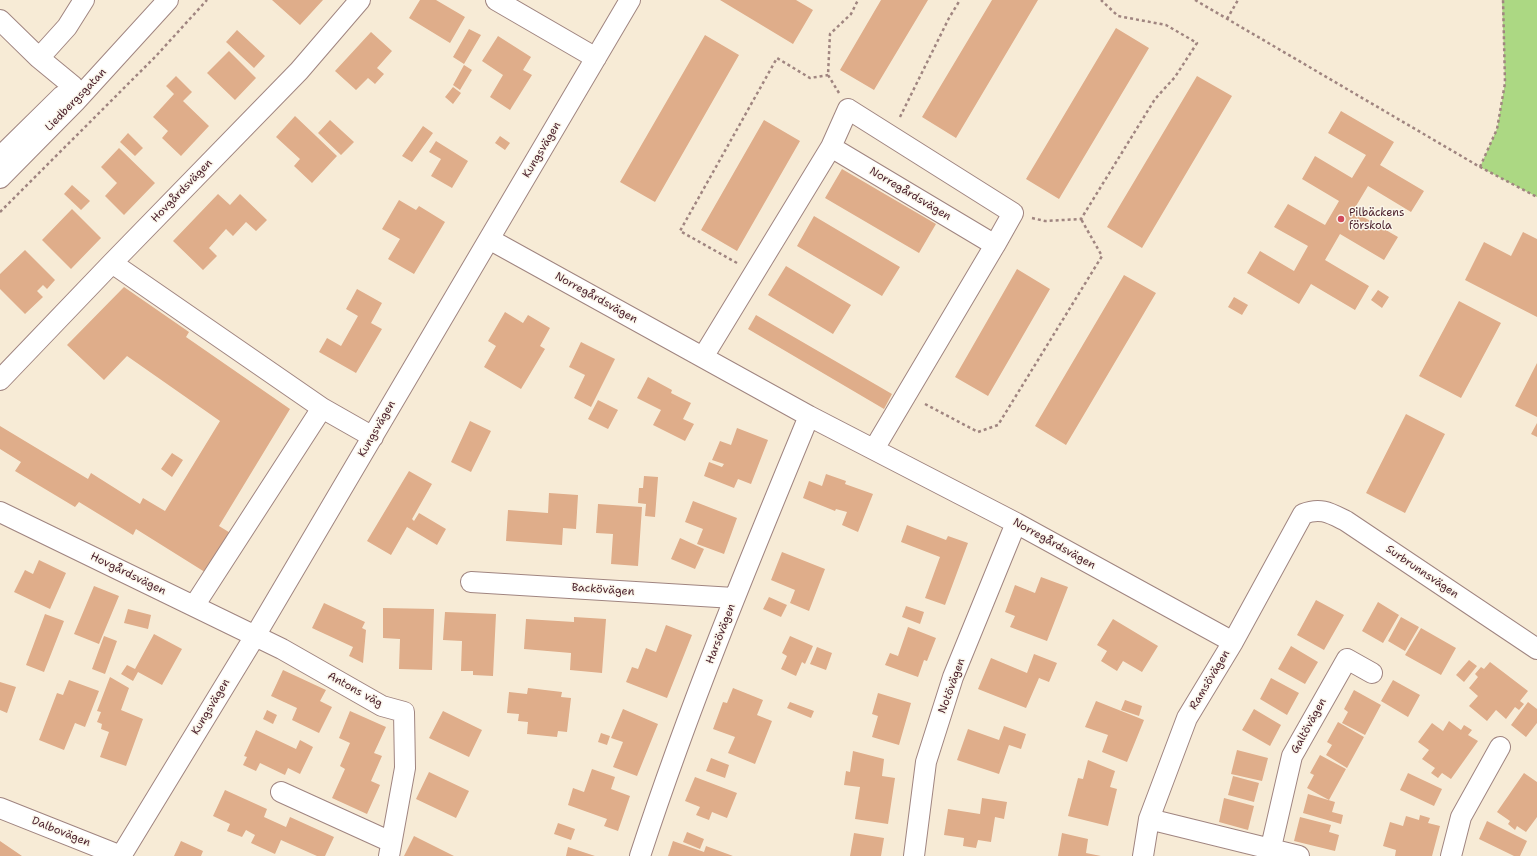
<!DOCTYPE html>
<meta charset="utf-8">
<style>
body{margin:0}
canvas{display:block;background:#f7ebd6}
</style>
<canvas width="1537" height="856"></canvas>
<script>
const ctx = document.querySelector('canvas').getContext('2d');
ctx.lineJoin = 'round';
function paint(path, color) { ctx.fillStyle = color; ctx.fill(path, 'evenodd'); }
function trace(path, color, width, dash) { ctx.strokeStyle = color; ctx.lineWidth = width; ctx.lineCap = dash ? 'butt' : 'round'; ctx.setLineDash(dash || []); ctx.stroke(path); }
function drawText(font, color, halo, rows, align = 'center') {
  ctx.font = font + ' "Shantell Sans",sans-serif'; ctx.lineWidth = 3; ctx.setLineDash([]); ctx.textBaseline = 'middle'; ctx.strokeStyle = halo; ctx.fillStyle = color; for (const [text, x, y, turn = 0] of rows) {
    ctx.save(); ctx.translate(x, y); ctx.rotate((+turn || 0) * Math.PI / 180); ctx.textAlign = isNaN(turn) ? turn : align; if (halo) ctx.strokeText(text, 0, 0); ctx.fillText(text, 0, 0); ctx.restore();
  }
}
paint(new Path2D(`
 M1502,0H1537V197L1480,167L1497,129L1505,83Z`), '#acd883');
paint(new Path2D(`
 M272,0H323L300,25Z
 M420,0H436L465,17L450,43L409,18Z
 M720,0H796L813,10L793,44Z
 M881,0H928L874,90L840,70Z
 M992,0H1038L956,138L922,117Z
 M1116,28L1149,48L1059,199L1026,179Z
 M469,29L481,35L464,64L453,57Z
 M237,30L265,56L254,68L226,42Z
 M371,32L392,51L377,68L384,74L375,84L368,78L356,90L335,71Z
 M705,35L739,55L655,202L620,182Z
 M498,36L531,57L523,70L532,75L510,110L490,97L503,75L482,61Z
 M229,51L256,78L235,100L207,73Z
 M464,65L472,70L460,90L453,85Z
 M176,76L192,92L183,101L209,126L181,156L162,138L168,131L153,117L174,94L166,86Z
 M1197,76L1232,96L1142,248L1107,227Z
 M453,87L461,93L453,104L445,97Z
 M1341,111L1394,142L1380,165L1424,191L1411,212L1368,186L1353,211L1398,237L1384,260L1340,234L1325,260L1369,286L1355,310L1311,284L1299,304L1247,273L1260,251L1294,271L1308,246L1274,227L1288,204L1325,225L1339,201L1302,179L1315,156L1352,178L1366,155L1328,133Z
 M295,116L337,156L312,183L294,166L300,159L276,137Z
 M330,120L354,142L341,155L318,133Z
 M764,120L800,141L737,251L701,230Z
 M423,126L433,133L412,162L402,156Z
 M128,133L143,148L135,156L120,142Z
 M500,136L510,143L505,150L495,143Z
 M436,141L468,161L452,188L431,176L441,159L429,152Z
 M119,148L155,183L124,215L105,196L117,183L101,167Z
 M842,169L936,224L919,253L825,198Z
 M72,185L90,201L81,210L64,194Z
 M218,194L230,205L240,194L267,220L256,231L246,222L233,236L226,229L209,248L217,256L203,270L173,241Z
 M399,200L416,210L419,206L445,222L414,274L388,259L400,239L382,229Z
 M72,209L101,238L71,269L42,240Z
 M814,216L900,267L882,296L797,246Z
 M1523,232L1537,239V317L1465,280L1484,242L1511,256Z
 M25,250L55,280L47,289L43,285L37,291L43,297L25,314L0,289V274Z
 M786,266L851,305L833,334L768,295Z
 M1017,269L1050,289L988,396L955,377Z
 M1124,275L1156,293L1066,445L1035,426Z
 M124,287L189,332L186,337L290,409L219,526L232,534L208,574L136,529L133,535L79,502L75,507L15,471L21,462L0,449V426L88,479L91,473L140,504L143,498L165,511L220,421L127,356L104,380L67,345Z
 M357,289L382,303L371,323L382,329L356,373L319,352L327,338L341,346L358,316L346,309Z
 M1378,290L1389,297L1382,308L1371,300Z
 M1234,297L1248,305L1242,315L1228,307Z
 M1459,301L1501,323L1461,398L1419,376Z
 M505,312L523,323L528,315L550,328L540,346L545,349L521,389L484,367L496,346L488,341Z
 M756,315L892,394L884,409L748,329Z
 M581,342L615,359L591,407L574,398L585,375L569,367Z
 M1537,363V417L1515,406Z
 M648,377L672,390L671,393L691,403L683,419L694,424L685,441L653,425L661,410L637,398Z
 M598,400L618,410L608,429L588,419Z
 M1406,414L1445,434L1405,513L1366,493Z
 M470,421L491,431L471,472L451,462Z
 M1537,423V437L1531,434Z
 M737,428L768,440L751,484L738,479L734,488L704,476L709,462L722,467L724,464L712,460L720,441L731,445Z
 M172,453L183,460L172,477L161,469Z
 M409,471L432,484L412,519L414,521L419,513L446,529L437,545L407,527L391,555L367,541Z
 M826,474L846,481L845,484L873,494L858,532L842,525L847,512L836,509L835,511L803,498L809,481L822,486Z
 M644,476L658,477L655,517L645,516L646,504L638,503L639,488H643Z
 M549,493L578,495L576,529L563,528L562,545L506,541L508,510L548,513Z
 M693,501L737,518L724,554L697,544L703,529L685,522Z
 M598,504L642,507L638,566L611,564L613,534L596,533Z
 M907,525L946,540L948,536L968,543L945,605L925,598L940,557L901,542Z
 M680,538L704,549L695,569L671,559Z
 M782,552L825,569L809,611L790,603L795,590L771,580Z
 M39,560L66,573L50,609L14,592L25,570L33,574Z
 M1041,577L1068,587L1047,641L1010,627L1015,616L1005,612L1015,585L1035,593Z
 M94,586L119,596L99,644L74,634Z
 M769,597L787,605L781,617L763,609Z
 M1316,600L1344,615L1324,650L1297,635Z
 M1378,602L1399,615L1383,643L1362,631Z
 M324,603L365,622L362,628L366,630L363,663L349,656L353,647L312,628Z
 M906,606L924,612L920,624L902,617Z
 M383,608L434,609L432,670L399,669L400,639L383,638Z
 M128,609L151,615L148,629L124,623Z
 M445,612L496,614L493,676L473,675V671H461L462,641L443,640Z
 M45,614L64,621L44,672L26,665Z
 M574,617L606,619L602,673L570,670L571,653L524,649L526,619L574,622Z
 M1401,617L1419,627L1405,651L1388,641Z
 M1113,619L1158,646L1142,672L1123,661L1117,671L1101,661L1107,651L1097,645Z
 M666,625L692,635L667,698L626,682L632,667L638,669L646,648L656,652Z
 M908,627L936,638L927,661L924,660L918,677L885,665L890,653L898,656Z
 M1421,628L1456,648L1441,675L1405,655Z
 M154,634L182,649L162,685L138,672L133,681L121,674L127,665L135,669Z
 M104,636L117,641L105,674L92,669Z
 M790,636L813,646L805,664L802,662L796,676L781,669L787,656L782,653Z
 M1291,646L1318,662L1305,684L1278,669Z
 M817,647L832,653L826,670L810,664Z
 M1034,654L1057,663L1049,682L1039,678L1026,708L978,689L991,658L1027,673Z
 M1469,660L1477,666L1464,682L1456,675Z
 M1490,662L1528,691L1520,701L1524,704L1519,710L1515,707L1506,719L1496,710L1487,721L1469,706L1478,696L1469,688L1478,677L1475,674L1481,667L1484,669Z
 M283,670L326,690L320,701L332,707L319,733L292,720L297,708L271,696Z
 M110,677L129,688L121,710L143,719L126,766L100,757L109,732L101,729L102,724L97,722L101,712L97,711Z
 M1271,678L1299,693L1287,715L1260,699Z
 M69,680L99,691L85,727L75,723L64,750L39,740L57,693L63,695Z
 M1393,680L1420,695L1408,717L1381,701Z
 M0,682L16,687L7,713L0,710Z
 M528,688L562,692L561,697L571,698L567,732L558,731L557,737L527,734L528,722L518,721L519,714L507,713L509,692L527,694Z
 M733,688L763,700L757,715L772,721L755,764L728,753L735,737L713,729L723,702L727,703Z
 M1354,690L1381,705L1365,735L1342,723L1348,712L1344,709Z
 M878,693L911,703L899,745L872,737L878,716L872,714Z
 M1125,700L1142,706L1139,716L1121,710Z
 M1096,701L1144,720L1127,762L1102,752L1108,735L1085,727Z
 M790,702L814,711L811,718L787,708Z
 M1528,702L1537,709V723L1526,737L1511,725Z
 M623,709L658,724L637,776L613,767L623,742L611,738Z
 M1254,709L1281,725L1270,746L1242,730Z
 M267,710L277,715L273,724L263,719Z
 M350,711L386,727L374,753L382,756L371,781L380,785L367,814L332,798L345,769L340,766L350,743L339,738Z
 M443,711L482,730L469,757L429,738Z
 M1449,721L1461,730L1464,725L1472,730L1468,735L1478,741L1451,779L1442,773L1438,778L1431,773L1435,768L1422,759L1429,750L1418,742L1432,723L1443,731Z
 M1338,722L1364,737L1347,768L1326,755L1332,745L1327,742Z
 M1004,726L1026,734L1021,749L1009,745L999,774L957,760L968,729L999,740Z
 M256,730L296,749L300,740L313,747L300,774L288,768L285,775L260,763L256,771L243,765L247,757L244,756Z
 M601,733L610,736L607,745L598,742Z
 M1237,750L1268,758L1262,781L1231,774Z
 M853,751L884,759L882,776L895,778L888,824L855,819L860,787L844,785L846,771L850,772Z
 M1320,755L1346,769L1329,800L1307,788L1314,775L1310,773Z
 M711,758L729,765L725,778L706,771Z
 M1088,760L1115,771L1110,787L1117,789L1108,826L1068,816L1078,778L1083,779Z
 M592,769L615,777L611,789L630,796L618,831L604,826L607,819L568,805L573,788L584,792Z
 M429,772L469,791L456,818L416,799Z
 M1408,773L1442,789L1434,806L1400,790Z
 M1524,773L1537,782V817L1526,832L1517,826L1515,830L1508,824L1510,821L1497,812Z
 M1233,776L1259,783L1254,802L1228,795Z
 M695,777L737,793L727,818L712,812L709,820L696,815L700,807L685,801Z
 M225,790L267,809L264,817L286,827L290,817L334,837L325,856H317L281,840L275,854L251,843L255,835L246,830L242,837L227,831L230,824L213,816Z
 M1308,794L1335,802L1332,812L1343,815L1341,824L1303,813Z
 M982,798L1007,802L1004,819L995,817L991,842L978,840L976,848L963,846L964,838L944,835L948,809L980,814Z
 M1224,798L1254,806L1248,830L1219,822Z
 M1420,815L1430,818L1428,823L1440,826L1432,856H1395L1396,850L1383,846L1390,822L1403,826L1406,816L1419,820Z
 M1300,817L1331,825L1329,832L1339,835L1335,851L1294,841Z
 M1487,821L1527,841L1520,856H1514L1479,839Z
 M558,823L575,829L571,840L554,834Z
 M687,832L704,839L700,849L683,842Z
 M854,833L884,838L881,856H850Z
 M1062,833L1088,839L1086,853L1101,856H1058Z
 M414,836L454,856H404Z
 M0,841L22,856H0Z
 M181,841L203,851L201,856H174Z
 M673,841L704,852L706,846L733,856H668Z
 M568,847L595,856H566Z`), '#dfad8a');
const minor = new Path2D(`
 M496,0L596,58
 M0,20L39,58L73,86
 M39,58L67,27L84,0
 M831,147L848,109L1013,213L995,245
 M0,157L62,96
 M0,178L75,102L168,0
 M489,239L809,416L1016,523L1233,642
 M112,263L322,408L373,437
 M703,357L831,147L995,245L874,449
 M0,380L112,263L299,71L360,0
 M0,512L282,649L382,706L404,712L405,768L389,856
 M471,582L734,598
 M194,606L322,408
 M281,792L391,842
 M0,808L121,856
 M1149,819L1299,856
 M121,856L255,636L630,0
 M640,856C689,706 749,561 809,416
 M914,856L926,762L953,677L1016,523
 M1143,856L1149,819L1187,718L1233,642L1303,514C1321,507 1330,513 1346,521L1537,649
 M1269,856L1292,756L1347,659L1372,673
 M1451,856L1461,817L1500,747`);
trace(minor, '#a08580', 22);
trace(new Path2D(`
 M1195,0L1480,167L1537,197
 M1227,19L1238,0
 M839,93L828,75L830,34L851,14L858,0
 M900,117L949,18L960,0
 M1480,167L1497,129L1505,83L1503,0
 M0,212L156,56L207,0
 M1032,218L1045,221L1081,219L1155,99L1175,77L1197,43L1166,25L1118,16L1101,0
 M737,263L680,231L777,58L810,78L828,75
 M925,404L978,432L998,425L1102,256L1081,219`), '#a08580', 2.5, [3, 3]);
trace(minor, '#fff', 20);
for (const [x, y, r, color] of [
 [1341,219,4,"#d1495b"]
]) { const dot = new Path2D(); dot.arc(x, y, r, 0, 2 * Math.PI); ctx.fillStyle = color; ctx.fill(dot); trace(dot, '#fbf7ec', 1.5); }
drawText('11px', '#4a1f2b', '#fbf7ec', [
 ["Liedbergsgatan",76,100,-46],
 ["Kungsvägen",542,150,-59],
 ["Hovgårdsvägen",182,191,-46],
 ["Norregårdsvägen",910,194,31],
 ["Norregårdsvägen",596,298,29],
 ["Kungsvägen",377,429,-60],
 ["Norregårdsvägen",1054,544,29],
 ["Surbrunnsvägen",1422,572,34],
 ["Hovgårdsvägen",128,574,26],
 ["Backövägen",603,590,4],
 ["Harsövägen",721,634,-69],
 ["Ramsövägen",1210,680,-59],
 ["Notövägen",952,686,-70],
 ["Antons väg",355,690,29],
 ["Kungsvägen",211,707,-59],
 ["Galtövägen",1309,726,-61],
 ["Dalbovägen",61,832,22]
]);
drawText('11px', '#4a1f2b', '#fbf7ec', [
 ["Pilbäckens",1349,213],
 ["förskola",1349,226]
], 'left');
</script>
